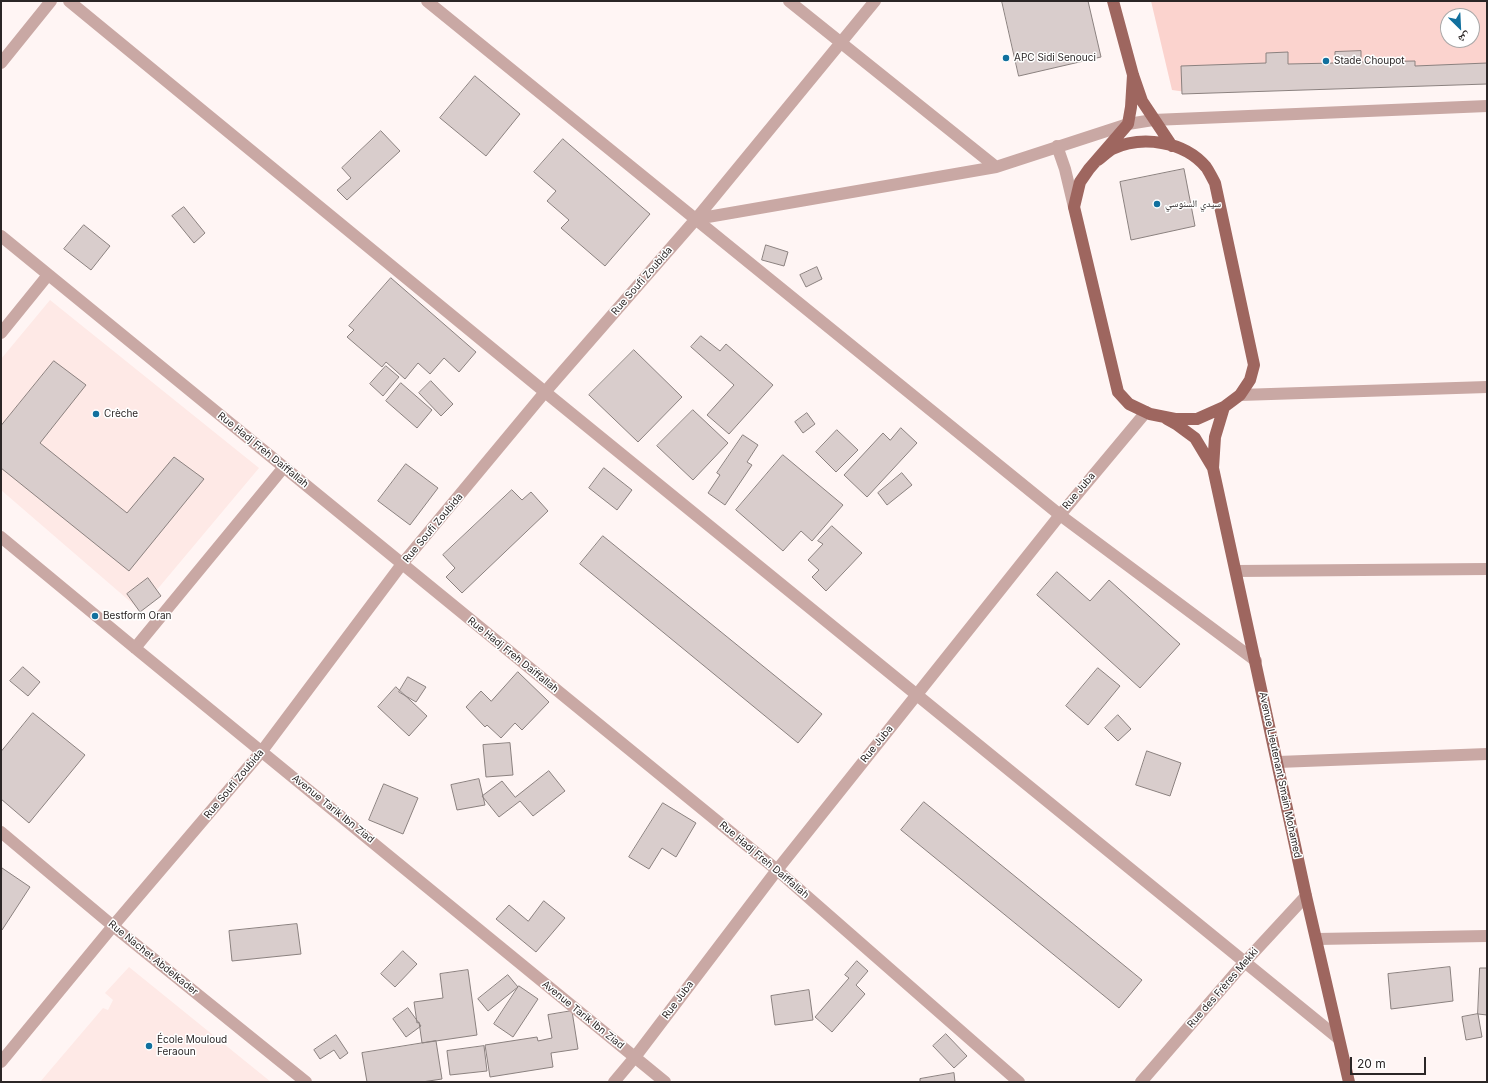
<!DOCTYPE html>
<meta charset="utf-8">
<style>
body{margin:0}
#map{position:relative;width:1488px;height:1083px;overflow:hidden;background:#fff5f4;font-family:Inter,"Noto Naskh Arabic",sans-serif}
canvas{display:block}
.frame{position:absolute;inset:0;border:2px solid #2b2626;pointer-events:none}
.north{position:absolute;left:1440px;top:8px;width:40px;height:40px;box-sizing:border-box;background:#fff;border:1px solid #aaa8a8;border-radius:50%;rotate:156deg;font-size:11px;font-weight:700;line-height:16px;text-align:center;color:#2b2626}
.north::after{content:'';display:block;margin:auto;width:14px;height:18px;background:#11709e;clip-path:polygon(50% 0,100% 100%,50% 72%,0 100%)}
.scale{position:absolute;left:1350px;top:1057px;width:76px;height:18px;box-sizing:border-box;border:2px solid #2b2626;border-top:0;padding-left:5px;font-size:12px;line-height:14px;white-space:nowrap;color:#2b2626;-webkit-text-stroke:3px #fff;paint-order:stroke}
</style>
<div id="map">
<canvas width="1488" height="1083"></canvas>
<div class="frame"></div>
<div class="north">ش</div>
<div class="scale">20 m</div>
</div>
<script>
const ctx = document.querySelector('canvas').getContext('2d');
ctx.lineJoin = 'round';
function paint(path, color) { ctx.fillStyle = color; ctx.fill(path, 'evenodd'); }
function trace(path, color, width, dash) { ctx.strokeStyle = color; ctx.lineWidth = width; ctx.lineCap = dash ? 'butt' : 'round'; ctx.setLineDash(dash || []); ctx.stroke(path); }
function drawText(font, color, halo, rows, align = 'center') {
  ctx.font = font + ' Inter,"Noto Naskh Arabic",sans-serif'; ctx.lineWidth = 3; ctx.setLineDash([]); ctx.textBaseline = 'middle'; ctx.strokeStyle = halo; ctx.fillStyle = color; for (const [text, x, y, turn = 0] of rows) {
    ctx.save(); ctx.translate(x, y); ctx.rotate((+turn || 0) * Math.PI / 180); ctx.textAlign = isNaN(turn) ? turn : align; if (halo) ctx.strokeText(text, 0, 0); ctx.fillText(text, 0, 0); ctx.restore();
  }
}
paint(new Path2D(`
 M50,300L259,468L140,610L1,490V359Z
 M129,967L271,1082H40L103,1008L108,1010L113,1000L105,993Z`), '#fee9e6');
paint(new Path2D(`
 M1151,1H1487V83L1215,89L1200,94L1172,90ZM1448,16H1472V40H1448Z`), '#fbd3ce');
const building = new Path2D(`
 M1002,1H1088L1101,57L1019,76Z
 M1361,51V62L1415,61V66L1487,63V84L1182,94L1181,66L1266,63V53L1288,52V64L1335,63V52Z
 M475,76L520,114L486,156L440,118Z
 M381,131L400,151L347,200L337,190L351,178L342,168Z
 M563,139L650,214L605,266L561,228L569,220L547,201L556,191L534,172Z
 M1184,169L1195,226L1131,240L1120,182Z
 M184,207L205,233L194,243L172,216Z
 M84,225L110,246L91,270L64,249Z
 M766,245L788,252L784,266L762,260Z
 M817,267L822,279L806,287L800,275Z
 M391,278L476,352L459,372L444,358L430,374L418,363L405,379L386,362L382,367L347,337L354,330L349,326Z
 M701,336L720,351L726,344L773,385L729,434L707,415L734,385L691,347Z
 M634,350L682,397L638,442L589,395Z
 M54,361L86,385L40,443L127,513L174,457L204,479L129,571L1,468V426Z
 M386,366L399,377L383,396L370,384Z
 M431,381L453,404L441,416L419,393Z
 M401,383L432,410L417,428L386,401Z
 M693,410L728,443L693,480L657,446Z
 M807,413L815,424L803,433L795,422Z
 M901,428L917,443L867,497L844,475L883,433L890,440Z
 M837,430L858,450L836,472L816,452Z
 M743,435L758,445L747,462L752,465L725,505L708,493L720,475L717,473Z
 M783,455L843,505L812,541L801,531L783,551L736,510Z
 M406,464L438,488L410,525L378,501Z
 M604,468L632,490L617,510L589,488Z
 M902,473L912,485L887,505L878,493Z
 M512,490L522,500L531,492L548,511L462,593L446,577L455,568L443,555Z
 M832,526L862,553L826,591L812,577L819,570L808,560L823,544L818,541Z
 M603,536L822,714L798,743L580,564Z
 M1057,572L1090,601L1109,580L1180,644L1140,688L1037,595Z
 M148,578L161,596L140,612L127,594Z
 M23,667L40,682L28,696L10,681Z
 M1098,668L1120,686L1088,725L1066,706Z
 M518,672L549,702L522,730L515,723L501,738L487,725L485,727L466,707L481,691L491,701Z
 M408,677L426,687L416,702L399,692Z
 M396,687L427,716L409,736L378,707Z
 M33,713L85,755L29,823L1,799V752Z
 M1118,715L1131,729L1118,741L1105,728Z
 M510,743L513,775L486,777L483,745Z
 M1147,751L1181,763L1170,796L1136,785Z
 M549,771L565,791L533,816L520,801L499,817L482,796L502,781L515,797Z
 M479,779L485,805L457,810L451,785Z
 M384,784L418,798L403,834L369,820Z
 M924,802L1142,980L1119,1008L901,830Z
 M663,803L696,823L676,857L662,848L649,869L629,857Z
 M2,868L30,887L2,930L1,929Z
 M544,901L565,918L536,952L496,919L509,905L528,921Z
 M297,924L301,954L232,961L229,931Z
 M403,951L417,964L395,987L381,974Z
 M857,961L868,971L856,985L865,994L832,1032L815,1017L849,978L845,975Z
 M1450,967L1453,1001L1391,1009L1388,974Z
 M1480,968H1487V1015L1478,1014Z
 M468,970L477,1035L422,1043L419,1022L417,1023L414,1002L443,998L440,974Z
 M508,975L518,987L488,1011L478,999Z
 M519,986L538,999L513,1037L494,1024Z
 M809,990L813,1020L775,1025L771,996Z
 M408,1008L421,1026L406,1037L393,1019Z
 M572,1011L578,1049L551,1053L553,1067L490,1077L485,1045L537,1037L538,1041L552,1038L548,1015Z
 M1478,1014L1482,1037L1466,1040L1462,1017Z
 M946,1034L967,1056L954,1068L933,1046Z
 M336,1035L348,1053L340,1059L334,1050L320,1059L314,1050Z
 M436,1041L442,1079L422,1082H367L362,1053Z
 M484,1046L487,1071L450,1075L447,1051Z
 M954,1073L955,1082H920V1079Z`);
paint(building, '#d9cdcc');
trace(building, '#8b817f', 1);
trace(new Path2D(`
 M69,1L545,392L1338,1038
 M427,1L1060,515L1256,661
 M789,1L996,167
 M1,63L51,1
 M1057,146L1065,169L1074,207
 M696,219L996,167L1128,124L1153,120L1487,106
 M1,236L777,870L1019,1082
 M1,333L48,275
 M1240,395L1487,387
 M1,537L135,648L665,1082
 M1236,571L1487,569
 M135,648L284,467
 M1278,762L1487,754
 M1,832L113,926L306,1082
 M1317,939L1487,936
 M1,1062L113,926L262,751L402,564L545,392L696,219L875,1
 M614,1082L635,1057L777,870L1060,515L1146,412
 M1141,1082L1244,963L1306,896`), '#c9a8a4', 12);
trace(new Path2D(`
 M1113,1L1133,75L1142,101L1172,146
 M1098,160C1102,157 1107,152 1112,149C1142,135 1184,141 1206,167C1209,171 1212,178 1215,183L1254,365L1250,380L1240,395L1224,407L1197,419H1175L1150,414L1129,404L1118,392L1074,207L1080,182L1089,169L1128,124L1131,107L1133,75
 M1224,407L1215,437L1213,468L1306,896L1349,1082
 M1167,419L1176,424L1195,438L1213,468`), '#9e665f', 12);
for (const [x, y, r, color] of [
 [1006,58,4,"#11709e"],
 [1326,61,4,"#11709e"],
 [1157,204,4,"#11709e"],
 [96,414,4,"#11709e"],
 [95,616,4,"#11709e"],
 [149,1046,4,"#11709e"]
]) { const dot = new Path2D(); dot.arc(x, y, r, 0, 2 * Math.PI); ctx.fillStyle = color; ctx.fill(dot); trace(dot, '#fff', 1.5); }
drawText('10px', '#2b2626', '#fff', [
 ["APC Sidi Senouci",1014,58],
 ["Stade Choupot",1334,61],
 ["سيدي السنوسي",1165,204],
 ["Crèche",104,414],
 ["Bestform Oran",103,616],
 ["École Mouloud",157,1040],
 ["Feraoun",157,1052]
], 'left');
drawText('10px', '#2b2626', '#fff', [
 ["Rue Soufi Zoubida",642,281,-49],
 ["Rue Hadj Freh Daiffallah",263,450,39],
 ["Rue Juba",1079,491,-50],
 ["Rue Soufi Zoubida",433,528,-50],
 ["Rue Hadj Freh Daiffallah",513,655,39],
 ["Rue Juba",877,744,-51],
 ["Avenue Lieutenant Smain Mohamed",1280,775,78],
 ["Rue Soufi Zoubida",234,784,-50],
 ["Avenue Tarik Ibn Ziad",333,809,39],
 ["Rue Hadj Freh Daiffallah",764,860,40],
 ["Rue Nachet Abdelkader",153,958,39],
 ["Rue des Frères Mekki",1223,988,-49],
 ["Rue Juba",678,1000,-53],
 ["Avenue Tarik Ibn Ziad",583,1015,39]
]);
</script>
